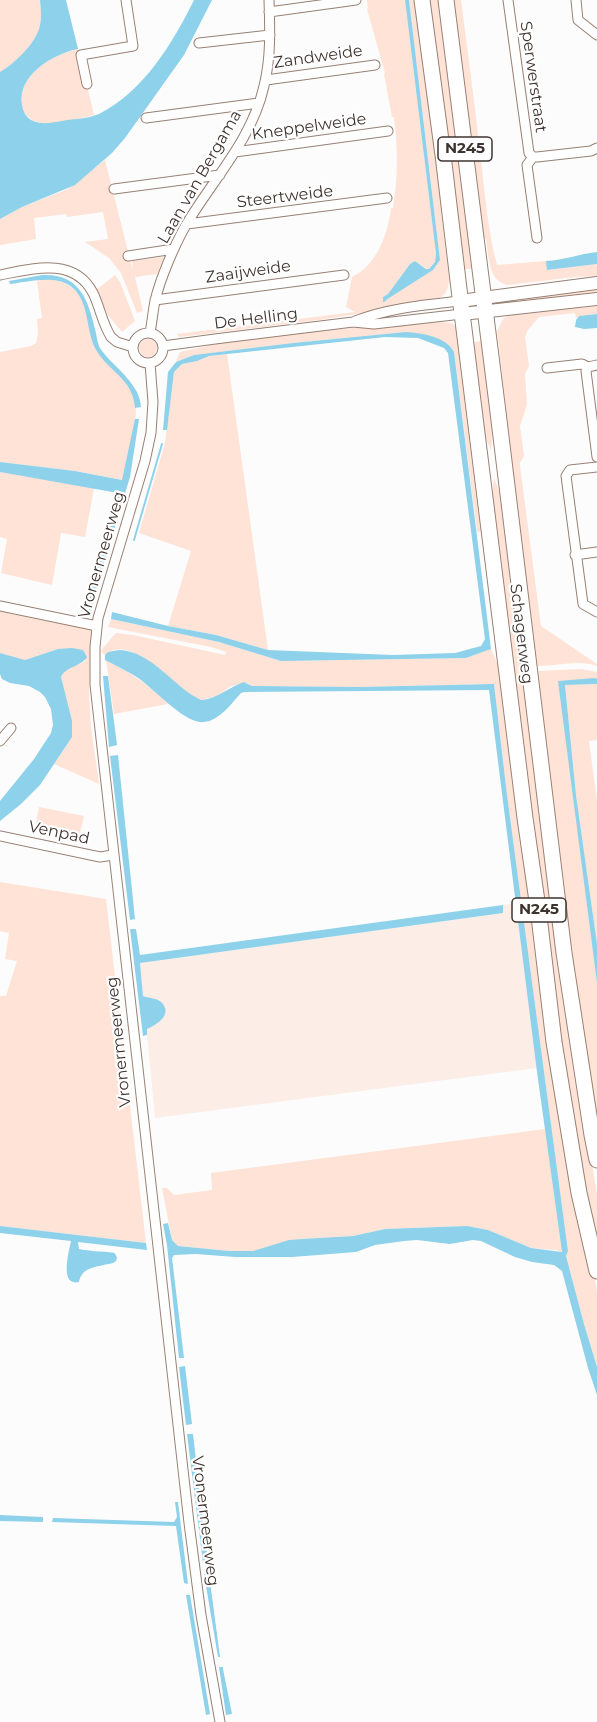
<!DOCTYPE html>
<style>
body{margin:0}
canvas{display:block;background:#fcfcfc}
</style>
<canvas width="597" height="1722"></canvas>
<script>
const ctx = document.querySelector('canvas').getContext('2d');
ctx.lineJoin = 'round';
function paint(path, color) { ctx.fillStyle = color; ctx.fill(path, 'evenodd'); }
function trace(path, color, width, dash) { ctx.strokeStyle = color; ctx.lineWidth = width; ctx.lineCap = dash ? 'butt' : 'round'; ctx.setLineDash(dash || []); ctx.stroke(path); }
function drawText(font, color, halo, rows, align = 'center') {
  ctx.font = font + ' Montserrat,sans-serif'; ctx.lineWidth = 4.5; ctx.setLineDash([]); ctx.textBaseline = 'middle'; ctx.strokeStyle = halo; ctx.fillStyle = color; for (const [text, x, y, turn = 0] of rows) {
    ctx.save(); ctx.translate(x, y); ctx.rotate((+turn || 0) * Math.PI / 180); ctx.textAlign = isNaN(turn) ? turn : align; if (halo) ctx.strokeText(text, 0, 0); ctx.fillText(text, 0, 0); ctx.restore();
  }
}
paint(new Path2D(`
 M516,903L537,1068L155,1118L147,1035V1029L155,999L143,996L139,963L503,913V905Z`), '#fceee7');
paint(new Path2D(`
 M0,0H40C41,10 42,20 39,29C34,46 15,64 0,72Z
 M367,0H405L436,254L435,262L429,269H427L415,261L410,264L388,294L383,297L386,300L433,270L440,260L409,0H418L439,168L441,211L449,278C449,290 445,296 434,302L319,320L179,337L177,334L355,312L346,307L352,277C377,265 388,234 391,208H393C398,177 398,149 394,117H392L384,74L385,73L367,9L368,8Z
 M428,0H442L476,269H465Z
 M450,0H461C468,53 475,107 481,160C485,196 488,231 497,265L546,261L548,270L597,264V276L575,277L508,285C488,282 489,256 486,239H480Z
 M78,49L94,115C79,119 59,125 43,123C16,121 17,89 33,73C45,61 61,53 78,49Z
 M105,160L133,271L132,261L164,257L157,274L135,277L143,311L137,313L121,273L109,258L85,242L108,239L103,212L67,217L66,214L34,218L36,239L0,245V219L22,207L68,189L75,184Z
 M115,275L120,282L135,321L122,332L107,314L96,290Z
 M48,279C62,281 72,285 80,296C90,310 88,333 96,348C105,366 131,380 135,399C139,423 128,456 123,480L75,471L0,462V352L31,346L36,343L38,333L37,319L42,318L37,281Z
 M597,287V294L512,304L510,297Z
 M568,306L576,308L597,306V314L579,316L576,318L575,313L539,317L528,330L525,337L529,366L525,374L527,405L520,426L524,456L520,463V466L541,626L597,664V666C576,659 556,667 535,666L512,486L510,443L497,331L503,319L509,315Z
 M439,322L452,323L459,331L483,531L477,532L454,352L452,348L406,332L293,343L194,355L176,362L180,352L216,344L313,331Z
 M139 348a9 9 0 1 1 18 0a9 9 0 1 1-18 0Z
 M481,341L494,420L491,451L480,423L469,343Z
 M227,354L268,650L216,635L168,626L191,551L139,533L165,443L174,372L182,364L197,361L209,356Z
 M0,472L94,488L85,537L61,533L52,585L1,573L7,539L0,537Z
 M494,478L501,496L586,1131L597,1194V1254L570,1114L491,506Z
 M0,610L92,630L89,694L91,727L99,784L54,764L72,737V729L61,677C66,666 78,667 86,660L58,649L25,660L0,653Z
 M111,619L219,642L281,661L466,658L491,649L502,674L597,1293V1367L584,1324L566,1256L568,1251L507,795L494,684L359,687L252,686L247,683L231,686L217,696L201,700C195,697 189,695 184,691C167,678 129,634 105,655L101,652L102,649L116,633L133,635L225,655L226,652L211,647L108,627Z
 M106,660C130,673 149,684 168,704L114,714Z
 M582,669L597,672V679L559,681L597,983V1128L570,947L536,671Z
 M597,684V740L589,741L597,801V944L576,795L565,685Z
 M39,807L84,816L79,837L35,828Z
 M0,882L106,899L146,1243L0,1226V996H6L17,961L5,959L9,933L0,931Z
 M545,1129L562,1252L556,1250L531,1248L488,1230L467,1226L385,1229L353,1236L302,1239L287,1241L253,1251H229L178,1246L172,1240L162,1188H167L174,1195L212,1190L211,1173Z`), '#fee3d6');
paint(new Path2D(`
 M40,0H66L78,49C53,54 17,75 22,105C23,111 26,117 31,120C43,126 56,122 67,120C78,119 89,118 99,114C143,92 173,43 194,0H212L184,55L125,138L112,153L75,185L22,207L0,219V72C14,64 34,45 39,29C42,20 41,10 40,0Z
 M405,0H409L440,260L433,270L386,300V301L383,302V297L388,294L410,264L415,261L426,269H429L435,262L436,254Z
 M597,252V264L547,270L546,261C564,260 579,254 597,252Z
 M42,275C79,273 88,299 95,329C97,336 97,345 102,351C116,369 140,384 141,407L135,408C133,378 108,372 95,348C85,327 90,299 69,285C52,275 28,282 10,284L9,281Z
 M597,314V328L584,329L575,327L576,320L579,316Z
 M406,332C422,333 447,337 454,352L491,649L466,658L281,661L219,642L111,619L112,612L168,626L216,635L268,650L393,655L455,653L481,646L485,639L448,353L444,348L418,338L385,337L209,356L197,361L182,364L174,372L167,430H163L168,372L176,362L194,355L293,343Z
 M135,419H139L130,477L94,596L91,611L86,610L118,493L0,472V462L75,471L122,480Z
 M72,648L83,650L87,657C81,667 66,666 61,677L72,721V737L40,785L21,804L0,821V801L34,759L51,733L53,725L51,709L45,697L40,692L29,686L10,683L2,679L0,674V653L25,660L58,649Z
 M119,650C152,651 173,687 201,700C217,699 229,687 244,682L252,686L359,687L494,684L507,795L568,1251L566,1256L584,1324L597,1367V1395L588,1368L562,1271L554,1265L532,1262L515,1257L481,1241L473,1240L450,1244L417,1240L404,1241L375,1245L356,1252L292,1257H235L196,1254L174,1255L172,1258L184,1358H179L167,1245L163,1224L168,1223L172,1240L178,1246L229,1251H253L289,1240L302,1239L353,1236L385,1229L467,1226L488,1230L531,1248L562,1252L537,1072L489,690L245,692L241,693C232,703 219,721 204,722C185,725 152,686 135,676C125,670 115,665 105,660V655L108,652Z
 M103,676H108L117,745L109,747Z
 M595,678L597,679V684L565,685L576,795L597,944V983L558,681Z
 M118,755L135,919L130,920L110,756Z
 M503,905V913L140,963L143,996C148,998 158,998 162,1003C173,1015 156,1025 147,1029V1035L143,1036L130,929H136L140,955Z
 M0,1226L146,1243L147,1250L78,1242L79,1249C86,1251 113,1252 114,1253C116,1254 116,1256 117,1258L116,1261L113,1263C98,1267 82,1266 79,1282C59,1287 69,1251 71,1241L0,1233Z
 M185,1366L192,1424L186,1425L179,1367Z
 M187,1434H193L208,1563H203Z
 M175,1502H178L188,1584L184,1583L176,1526L52,1522L53,1518L174,1522L177,1517Z
 M0,1515L43,1517V1522L0,1521Z
 M204,1574H209L220,1657H218Z
 M186,1595H190L210,1714L206,1715Z
 M219,1667H223V1669L232,1714L226,1715Z`), '#8dd1eb');
trace(new Path2D(`
 M134,540L162,444`), '#8dd1eb', 2);
const minor = new Path2D(`
 M508,0L529,153L533,157H537L591,151L597,148
 M576,0L578,20L597,35
 M269,12L356,0
 M199,43L270,35
 M266,80L375,65
 M87,84L81,55L133,46L126,0
 M146,118L259,103
 M235,152L388,131
 M533,157L527,165L537,238
 M114,189L220,175
 M187,224L387,198
 M128,256L174,249
 M0,275C31,269 74,256 93,293C100,307 102,323 111,337L117,342L133,347
 M155,300L344,275
 M355,321C388,308 425,305 460,301
 M133 348a15 15 0 1 1 30 0a15 15 0 1 1-30 0Z
 M150,333C152,322 153,311 155,301C160,279 175,244 186,225C213,179 252,140 264,86C271,58 270,29 269,0
 M163,346L215,339L353,322L374,324L462,314
 M150,363L153,402L151,433L145,461L98,618L95,647V685L189,1523L201,1615L220,1722
 M597,365L588,367L586,371L597,457
 M547,368L582,364L588,367
 M597,467L570,470L566,476L583,604L597,612
 M575,555L597,552
 M0,606L97,626
 M0,741L11,728
 M0,836L100,857L113,855`);
const tertiary = new Path2D(`
 M460,301L597,283
 M462,314L597,299`);
const primary = new Path2D(`
 M422,0L443,155L459,289L525,818L538,908L554,1042L579,1193L597,1271
 M446,0L497,404L564,953L592,1135L597,1160`);
trace(minor, '#988074', 11);
trace(tertiary, '#988074', 14);
trace(primary, '#988074', 17);
trace(minor, '#fff', 9);
trace(tertiary, '#fff', 12);
trace(primary, '#fff', 15);
for (const [x, y, w] of [
 [465,149,54],
 [539,910,54]
]) { const box = new Path2D(); box.roundRect(x - w / 2, y - 12, w, 24, 4.5); ctx.fillStyle = '#fff'; ctx.fill(box); trace(box, '#3e342f', 1.5); }
drawText('bold 15px', '#3e342f', null, [
 ["N245",465,149],
 ["N245",539,910]
]);
drawText('16px', '#3e342f', '#fff', [
 ["Zandweide",318,57,-8],
 ["Sperwerstraat",533,77,82],
 ["Kneppelweide",309,127,-8],
 ["Laan van Bergama",200,177,-60],
 ["Steertweide",285,197,-7],
 ["Zaaijweide",248,272,-8],
 ["De Helling",256,319,-7],
 ["Vronermeerweg",102,555,-74],
 ["Schagerweg",521,634,83],
 ["Venpad",59,833,12],
 ["Vronermeerweg",119,1042,-96],
 ["Vronermeerweg",205,1521,83]
]);
</script>
